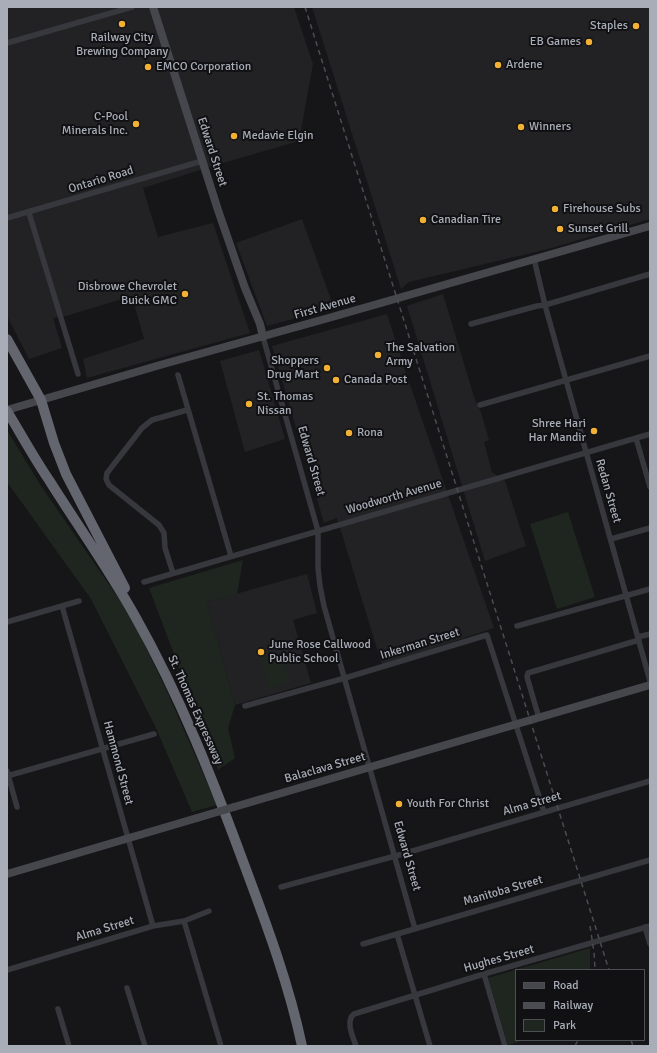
<!DOCTYPE html>
<style>
body{margin:0}
#map{position:relative;width:657px;height:1053px;overflow:hidden;background:#161618;font-family:Signika,sans-serif}
canvas{display:block}
.frame{position:absolute;inset:0;border:8px solid #a8adb8;pointer-events:none}
.legend{position:absolute;left:515px;top:969px;width:130px;height:72px;box-sizing:border-box;background:#111113;border:1px solid #4d4f55;margin:0;padding:5px 7px;list-style:none;font-size:12px;color:#a8adb8}
.legend li{display:flex;align-items:center;gap:8px;height:20px}
.legend b{width:20px;border:1px solid #4d4f55}
</style>
<div id="map">
<canvas width="657" height="1053"></canvas>
<div class="frame"></div>
<ul class="legend">
<li><b style="height:5px;background:#45474d"></b>Road</li>
<li><b style="height:5px;background:#4a4c52"></b>Railway</li>
<li><b style="height:11px;background:#1e261f"></b>Park</li>
</ul>
</div>
<script>
const ctx = document.querySelector('canvas').getContext('2d');
ctx.lineJoin = 'round';
function paint(path, color) { ctx.fillStyle = color; ctx.fill(path, 'evenodd'); }
function trace(path, color, width, dash) { ctx.strokeStyle = color; ctx.lineWidth = width; ctx.lineCap = dash ? 'butt' : 'round'; ctx.setLineDash(dash || []); ctx.stroke(path); }
function drawText(font, color, halo, rows, align = 'center') {
  ctx.font = font + ' Signika,sans-serif'; ctx.lineWidth = 4; ctx.setLineDash([]); ctx.textBaseline = 'middle'; ctx.strokeStyle = halo; ctx.fillStyle = color; for (const [text, x, y, turn = 0] of rows) {
    ctx.save(); ctx.translate(x, y); ctx.rotate((+turn || 0) * Math.PI / 180); ctx.textAlign = isNaN(turn) ? turn : align; if (halo) ctx.strokeText(text, 0, 0); ctx.fillText(text, 0, 0); ctx.restore();
  }
}
paint(new Path2D(`
 M7,7H294L313,64L299,141L213,166L143,188L158,237L213,223L250,333L87,378L83,359L144,339L132,296L66,316L53,318L62,348L29,359L7,316Z
 M312,7H650V219L548,249L409,282L401,289Z
 M302,219L334,308L267,326L236,243Z
 M443,294L475,400L481,412L489,440L484,442L492,472L505,481L526,546L485,561L407,306Z
 M387,314L406,373L494,628L382,665L337,518L324,523L272,346Z
 M259,350L285,439L245,452L220,361Z
 M307,574L317,613L293,620L311,683L235,705L207,602Z`), '#222225');
paint(new Path2D(`
 M7,430L41,486L130,615L165,687L217,805L192,812L156,728L91,599L7,482Z
 M568,512L595,597L557,609L530,524Z
 M243,560L237,594L207,602L235,705L228,728L235,758L218,770L149,588Z
 M281,652L290,682L268,688L260,658Z
 M590,948V970H516V1040H525L508,1045L488,978Z`), '#1e261f');
trace(new Path2D(`
 M7,43L132,7
 M29,213L78,374
 M7,218L202,161
 M534,259L545,305L650,681
 M471,324L537,306L545,305L650,274
 M263,337L318,531V568L320,586L324,606L415,929
 M178,375L231,556
 M480,405L650,356
 M636,438L650,487
 M611,539L650,528
 M173,573L165,548L164,533L159,525L109,485L106,479L107,473L142,428L152,420L187,410
 M144,582L650,434
 M62,606L153,926
 M7,622L79,601
 M517,626L650,589
 M638,637L650,634
 M245,706L345,678L487,635L544,812
 M539,718L527,677L528,673L639,640
 M7,771L17,807
 M7,776L154,734
 M281,887L399,855L650,781
 M184,921L221,1046
 M645,927L650,944
 M397,934L430,1046
 M363,944L650,860
 M7,970L153,926L184,921L209,911
 M484,974L505,1046
 M127,988L145,1046
 M58,1009L69,1046
 M356,1046C353,1037 345,1021 354,1014L484,974L650,926`), '#37383d', 5.5);
trace(new Path2D(`
 M153,7L218,210L245,288L260,324L263,337
 M7,410L160,365L332,317L650,226
 M234,807L650,685
 M7,874L197,818`), '#45474d', 8);
trace(new Path2D(`
 M7,339L41,400L54,443L66,474L125,588
 M7,411C21,434 34,458 49,480C78,526 110,571 136,618C180,696 213,780 244,864C266,923 289,984 302,1046`), '#63666e', 10);
trace(new Path2D(`
 M305,7L609,970
 M590,926L594,952L595,970
 M631,1040L633,1046
 M575,1046L578,1040`), '#4a4c52', 1.5, [5, 4]);
trace(new Path2D(`
 M197,818L234,807`), '#45474d', 8);
for (const [x, y, r, color] of [
 [122,24,4,"#f2b134"],
 [636,26,4,"#f2b134"],
 [589,42,4,"#f2b134"],
 [498,65,4,"#f2b134"],
 [148,67,4,"#f2b134"],
 [136,124,4,"#f2b134"],
 [521,127,4,"#f2b134"],
 [234,136,4,"#f2b134"],
 [555,209,4,"#f2b134"],
 [423,220,4,"#f2b134"],
 [560,229,4,"#f2b134"],
 [185,294,4,"#f2b134"],
 [378,355,4,"#f2b134"],
 [327,368,4,"#f2b134"],
 [336,380,4,"#f2b134"],
 [249,404,4,"#f2b134"],
 [594,431,4,"#f2b134"],
 [349,433,4,"#f2b134"],
 [261,652,4,"#f2b134"],
 [399,804,4,"#f2b134"]
]) { const dot = new Path2D(); dot.arc(x, y, r, 0, 2 * Math.PI); ctx.fillStyle = color; ctx.fill(dot); trace(dot, '#111113', 1.5); }
drawText('12px', '#a8adb8', '#111113', [
 ["Staples",628,26,"right"],
 ["Railway City",122,38,"center"],
 ["Brewing Company",122,52,"center"],
 ["EB Games",581,42,"right"],
 ["Ardene",506,65],
 ["EMCO Corporation",156,67],
 ["C-Pool",128,117,"right"],
 ["Minerals Inc.",128,131,"right"],
 ["Winners",529,127],
 ["Medavie Elgin",242,136],
 ["Firehouse Subs",563,209],
 ["Canadian Tire",431,220],
 ["Sunset Grill",568,229],
 ["Disbrowe Chevrolet",177,287,"right"],
 ["Buick GMC",177,301,"right"],
 ["The Salvation",386,348],
 ["Army",386,362],
 ["Shoppers",319,361,"right"],
 ["Drug Mart",319,375,"right"],
 ["Canada Post",344,380],
 ["St. Thomas",257,397],
 ["Nissan",257,411],
 ["Shree Hari",586,424,"right"],
 ["Har Mandir",586,438,"right"],
 ["Rona",357,433],
 ["June Rose Callwood",269,645],
 ["Public School",269,659],
 ["Youth For Christ",407,804]
], 'left');
drawText('12px', '#a8adb8', '#111113', [
 ["Edward Street",212,152,72],
 ["Ontario Road",101,180,-17],
 ["First Avenue",325,307,-16],
 ["Edward Street",311,461,74],
 ["Redan Street",608,491,74],
 ["Woodworth Avenue",394,497,-16],
 ["Inkerman Street",420,644,-17],
 ["St. Thomas Expressway",195,710,66],
 ["Hammond Street",118,763,75],
 ["Balaclava Street",325,768,-16],
 ["Alma Street",532,804,-16],
 ["Edward Street",407,856,74],
 ["Manitoba Street",503,891,-16],
 ["Alma Street",105,929,-17],
 ["Hughes Street",499,959,-16]
]);
</script>
